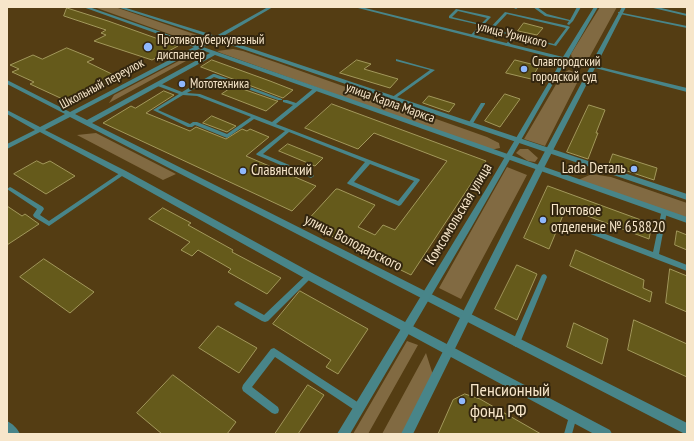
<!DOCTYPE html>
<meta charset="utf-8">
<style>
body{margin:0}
#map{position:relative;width:694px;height:441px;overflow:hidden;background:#543d13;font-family:"PT Sans Narrow",sans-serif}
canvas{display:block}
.frame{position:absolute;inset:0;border:8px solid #f7e6ca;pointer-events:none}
</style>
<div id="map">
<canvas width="694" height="441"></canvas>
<div class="frame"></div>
</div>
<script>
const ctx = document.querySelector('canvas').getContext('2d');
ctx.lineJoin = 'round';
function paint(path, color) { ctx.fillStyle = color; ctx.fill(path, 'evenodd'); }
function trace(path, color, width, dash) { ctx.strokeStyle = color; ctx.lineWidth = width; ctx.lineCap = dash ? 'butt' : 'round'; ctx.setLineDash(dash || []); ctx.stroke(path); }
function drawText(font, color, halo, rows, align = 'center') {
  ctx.font = font + ' "PT Sans Narrow",sans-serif'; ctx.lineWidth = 4; ctx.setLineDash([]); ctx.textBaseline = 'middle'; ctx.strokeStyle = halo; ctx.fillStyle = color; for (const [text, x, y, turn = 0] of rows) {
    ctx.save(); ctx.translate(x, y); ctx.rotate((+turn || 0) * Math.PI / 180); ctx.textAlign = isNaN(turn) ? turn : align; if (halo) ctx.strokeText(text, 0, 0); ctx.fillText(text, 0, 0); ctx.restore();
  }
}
paint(new Path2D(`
 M94,7H115L200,36L203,38L195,42L186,40Z
 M600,7H617L589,58H572L571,54Z
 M233,49L243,51L281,64L487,137L499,143L500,148L490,150L221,53L217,51Z
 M194,53L197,55L109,103L114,95Z
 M569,70L579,74V79L545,146L524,139L558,81L565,72Z
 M96,133L176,174L163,180L77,135Z
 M520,149H528L538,158L535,162L528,161L516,153Z
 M507,167L527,175L461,299L439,288Z
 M592,174L611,177L687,203V218L578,180Z
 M407,341L418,345L368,434H353Z
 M426,353L433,375L402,434H382Z`), '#816a42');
const building = new Path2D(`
 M67,8L108,21L178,46L152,60L94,41L106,35L101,33L106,30L64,16Z
 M524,23L543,28L537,35L518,31Z
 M67,48L94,59L87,62L118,77L69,102L30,84L34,82L12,72L19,69L10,65L33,55L42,59Z
 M212,60L270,81L293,90L283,98L201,67Z
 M357,60L371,64L364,69L398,79L390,88L340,73Z
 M515,60L539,66L531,79L506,73Z
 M234,86L277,101H278L266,111L222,94Z
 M164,91L174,95L146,113L190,131L196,127L226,139L242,129L247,131L250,129L269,137L246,156L316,186L292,211L103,123L131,106L135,108Z
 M505,94L520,99L500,127L485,121Z
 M429,96L455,104L449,112L423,103Z
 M332,104L486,161L411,275L305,223L336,189H338L375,205L358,227L375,235L383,225L395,230L447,161L374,133L358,149L305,128Z
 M589,105L605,110L596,133H598L588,159L567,152Z
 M212,116L236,126L227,132L203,123Z
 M288,144L323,158L315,166L279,151Z
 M613,154L657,168L654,180L609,165Z
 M37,161L43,164L50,161L75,176L46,194L14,174Z
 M548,186L652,224L649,239L566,208L549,249L524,238Z
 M7,206L22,216L25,214L39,224L7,245Z
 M163,208L191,223L188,225L233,250L232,252L281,278L267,294L228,272L231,269L198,250L192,256L181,250L190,242L149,219Z
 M677,231L687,235V250L675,245Z
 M576,250L644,280L643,288L652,292L650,302L570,266Z
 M44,259L94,292L70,313L20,277Z
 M517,265L537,274L517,320L495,309Z
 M670,269L687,276V312L666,303Z
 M300,291L368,329L338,374L326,367L331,360L273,324Z
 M634,320L687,344V377L628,350Z
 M574,323L608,339L602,364L567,347Z
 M218,326L257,348L239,373L199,348Z
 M173,375L236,422L227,434H162L137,413Z
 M308,385L324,395L298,434H275Z
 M465,394L480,399L541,434H438L453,400Z`);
paint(building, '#655a1b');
trace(building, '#a2985b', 1);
paint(new Path2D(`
 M515,7H519L516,9L514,8Z
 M533,7H537L547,14L570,20L577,7H581L573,21L569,25L567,24L569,21L545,16Z
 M456,9L489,16L491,17L472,37L470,36L480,25L449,18V16ZM458,11L487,18L481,24L452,17Z
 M505,12L568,26L570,27L556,46L516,36L508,46H507L505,45L513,36L489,29ZM507,14L566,28L554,44L493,29Z
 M396,59L435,70L393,100L391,99V98L430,70L396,61Z
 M213,74H215L282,99V100H278L214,77L187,93L200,94L272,122L293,105L283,102V100H287L296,103L314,88H318V90L276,124L419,179L420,180L401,205L399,206L348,184L347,183L348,182L365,162L289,132L263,154L313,175L314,176L311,178L257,155L256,154L285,131L254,119L227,138L195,125L192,127H188L153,110L179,94L155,85V83H159L182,92ZM183,95L197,96L251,117L227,134L197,122H193L190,124L158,110ZM370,164L414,181L398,201L354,182Z
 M481,103H485V104L472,125H468V124Z
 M123,171L126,173L125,174L49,226L34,217L33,215L37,209L7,189L10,187L12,188L43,207L44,209L40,215L49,221Z
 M662,209H664L667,211L659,254L687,265V271L588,233L587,231L588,229H592L653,252Z
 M309,273L311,274L312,276L311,278L268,321L265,322L262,321L236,306L234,304L236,302L238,301L240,302L264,315L307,274Z
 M544,274L546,275L547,277L520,343L519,345L516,347L513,345L512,343L541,277L542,275Z
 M274,348L362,405L363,408L362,411L359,412L356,411L275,357L252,387L278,407L279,410L278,413L275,414L272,413L243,391L242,388L243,385L271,349Z
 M573,412L576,413L577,416L572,434H564L570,413Z`), '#488589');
paint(new Path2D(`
 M83,7H89L198,45L212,38L117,7H123L216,36L268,7H273L220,38L687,194V200L216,40L203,47L687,217V223L215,55L92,123L687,423V434L683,433L70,117L45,130L126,171L312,273L610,430L612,434H594L306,279L120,175L40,132L7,149V144L35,130L7,114V110L40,127L65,114L7,84V80L70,112L194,47ZM199,49L210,53L87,120L75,114Z
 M649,7H657L687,14V16Z
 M618,12L687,26V28L620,14L618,13Z`), '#488589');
paint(new Path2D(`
 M354,7H361L563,57L594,7H598L568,59L591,64L622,7H626L596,66L687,88V92L595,68L544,168L413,434H401L536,168L590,67L566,61L471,228L350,434H337L486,189L562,60Z
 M7,421C13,424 17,428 20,434H7Z`), '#488589');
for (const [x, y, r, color] of [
 [148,47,5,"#8fb8fd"],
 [524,69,4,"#8fb8fd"],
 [182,84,4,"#8fb8fd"],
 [634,169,4,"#8fb8fd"],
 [243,171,4,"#8fb8fd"],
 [543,220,4,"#8fb8fd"],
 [462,401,4,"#8fb8fd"]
]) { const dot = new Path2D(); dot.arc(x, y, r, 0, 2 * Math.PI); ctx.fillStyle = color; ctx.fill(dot); trace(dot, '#33260f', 1.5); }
drawText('13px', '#f7e6ca', '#33260f', [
 ["улица Урицкого",512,35,14],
 ["Школьный переулок",102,84,-28],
 ["улица Карла Маркса",390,103,20]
]);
drawText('13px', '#f7e6ca', '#33260f', [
 ["Противотуберкулезный",157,40],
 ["диспансер",157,55],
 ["Славгородский",532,62],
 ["городской суд",532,77],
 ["Мототехника",190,84]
], 'left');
drawText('15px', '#f7e6ca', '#33260f', [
 ["Lada Dеталь",626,169,"right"],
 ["Славянский",251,171],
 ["Почтовое",551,211],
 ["отделение № 658820",551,228]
], 'left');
drawText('15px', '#f7e6ca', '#33260f', [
 ["Комсомольская улица",459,214,-59],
 ["улица Володарского",353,243,27]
]);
drawText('18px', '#f7e6ca', '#33260f', [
 ["Пенсионный",470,391],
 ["фонд РФ",470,412]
], 'left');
</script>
